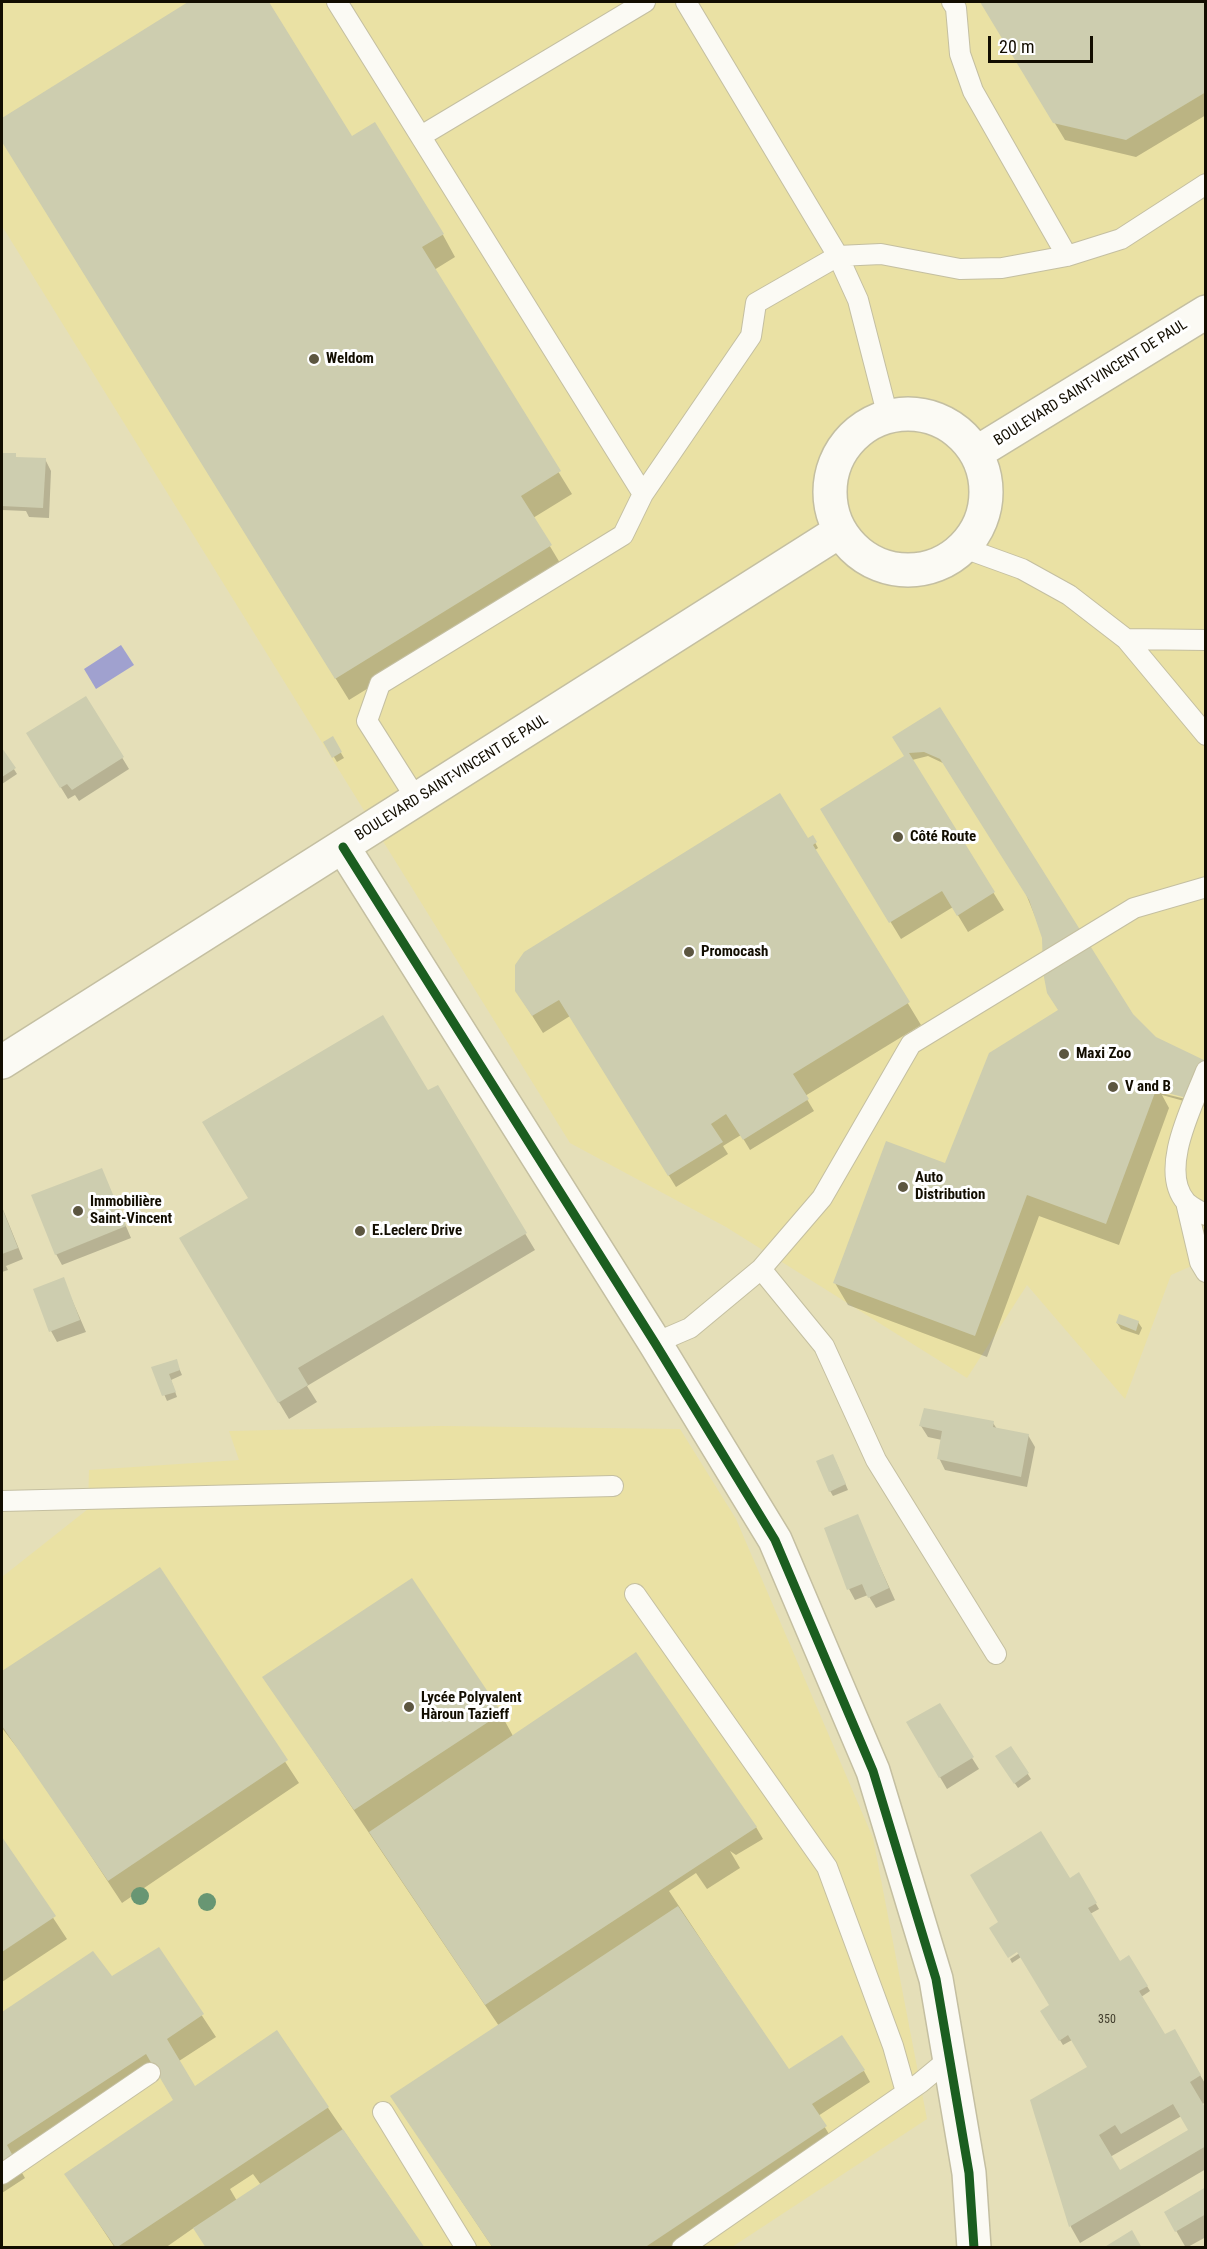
<!DOCTYPE html>
<meta charset="utf-8">
<style>
body{margin:0}
#map{position:relative;width:1207px;height:2249px;overflow:hidden;background:#e5dfb8;font-family:"Roboto Condensed",sans-serif}
canvas{display:block}
.frame{position:absolute;inset:0;border:3px solid #120d00;pointer-events:none}
.scale{position:absolute;left:988px;top:36px;width:105px;height:27px;box-sizing:border-box;border:3px solid #120d00;border-top:0;padding-left:8px;font-size:18px;line-height:21px;white-space:nowrap;color:#120d00;-webkit-text-stroke:4px #fff;paint-order:stroke}
</style>
<div id="map">
<canvas width="1207" height="2249"></canvas>
<div class="frame"></div>
<div class="scale">20 m</div>
</div>
<script>
const ctx = document.querySelector('canvas').getContext('2d');
ctx.lineJoin = 'round';
function paint(path, color) { ctx.fillStyle = color; ctx.fill(path, 'evenodd'); }
function trace(path, color, width, dash) { ctx.strokeStyle = color; ctx.lineWidth = width; ctx.lineCap = dash ? 'butt' : 'round'; ctx.setLineDash(dash || []); ctx.stroke(path); }
function drawText(font, color, halo, rows, align = 'center') {
  ctx.font = font + ' "Roboto Condensed",sans-serif'; ctx.lineWidth = 6; ctx.setLineDash([]); ctx.textBaseline = 'middle'; ctx.strokeStyle = halo; ctx.fillStyle = color; for (const [text, x, y, turn = 0] of rows) {
    ctx.save(); ctx.translate(x, y); ctx.rotate((+turn || 0) * Math.PI / 180); ctx.textAlign = isNaN(turn) ? turn : align; if (halo) ctx.strokeText(text, 0, 0); ctx.fillText(text, 0, 0); ctx.restore();
  }
}
paint(new Path2D(`
 M2,2H1205V1260L1171,1275L1125,1399L1027,1285L967,1378L726,1227L570,1143L2,226Z
 M440,1426L680,1429L736,1519L873,1838L927,2119L732,2247L2,2248V1577L88,1509L89,1470L239,1460L229,1431Z`), '#eae1a4');
paint(new Path2D(`
 M121,645L134,665L96,689L84,669Z`), '#a0a1cf');
paint(new Path2D(`
 M191,2H267L352,138L443,235L455,257L434,270L572,494L533,518L563,568L349,700L2,140V119Z
 M982,2H1206V115L1136,157L1065,140Z
 M2,454L15,455L17,459H45L51,471L49,518L29,517L26,511L2,510Z
 M86,698L129,769L79,801L75,795L68,799L35,745Z
 M940,709L1157,1089L1161,1093L1206,1104V1107L1162,1095L1169,1108L1119,1245L1039,1216L987,1357L848,1305L835,1283L946,1165L1060,1010L1044,938L1021,882L945,764L928,756L912,760L1004,910L968,932L953,907L901,939L832,826L906,756Z
 M332,738L344,758L337,762L325,742Z
 M2,750L17,774L2,784Z
 M812,837L818,848L815,850L921,1025L805,1096L814,1111L750,1150L741,1135L723,1146L728,1154L676,1187L570,1016L543,1033L516,990V965Z
 M437,1087L535,1250L307,1386L317,1402L289,1419L181,1239Z
 M102,1170L131,1238L62,1265L56,1254Z
 M2,1207L23,1259L6,1266L8,1270L2,1272Z
 M63,1279L86,1332L57,1342L51,1331Z
 M1138,1322L1142,1328L1139,1335L1121,1329L1117,1323Z
 M176,1361L182,1375L171,1380L177,1397L167,1401L153,1368Z
 M993,1423L997,1429L1028,1435L1035,1447L1027,1487L945,1470L939,1458L942,1440L928,1437L921,1426Z
 M836,1462L848,1490L833,1496L830,1491Z
 M857,1516L895,1600L876,1608L868,1595L855,1600L849,1589Z
 M159,1569L299,1783L122,1903L35,1771L2,1728V1672Z
 M264,1677L501,1714L513,1736L756,1827L763,1839L736,1855L730,1851L740,1868L707,1889L696,1873L669,1891L796,2083L864,2071L870,2082L818,2116L838,2149L690,2248H493L392,2097L499,2026Z
 M908,1723L972,1758L979,1769L947,1789Z
 M1011,1748L1031,1779L1018,1788L1000,1761Z
 M2,1840L67,1939L2,1982Z
 M1078,1874L1099,1909L1090,1914L1120,1962L1129,1957L1150,1991L1141,1997L1165,2036L1174,2031L1206,2085V2102L1110,2157L1119,2172L1206,2122V2169L1080,2243L1071,2227L1051,2164L1089,2067L1072,2040L1063,2045L1045,2016L1051,2006L1021,1957L1012,1963L1010,1959L1018,1954L1069,1880Z
 M158,1949L216,2037L179,2061L194,2088L276,2032L424,2248H207L195,2227L165,2248H115L66,2174L175,2101L160,2076L19,2168L25,2178L2,2193V2014L93,1953L112,1978ZM253,2174L261,2185L237,2201L230,2189Z
 M1206,2189V2237L1186,2248L1166,2213Z`), '#0003');
paint(new Path2D(`
 M188,2H269L352,136L375,122L444,234L422,247L561,471L521,496L552,545L335,679L2,142V118Z
 M980,2H1206V92L1126,140L1053,123Z
 M2,453H16V457L46,458L43,508L2,506Z
 M86,696L124,757L72,790L67,784L60,788L26,733Z
 M940,707L1133,1014L1156,1037L1206,1061V1103L1156,1090L1106,1224L1027,1195L975,1336L833,1283L886,1141L945,1163L989,1053L1058,1010L1047,993L1043,972L1042,938L1029,900L940,759L924,752L909,753L995,892L957,916L942,891L889,923L820,809L904,756L892,737Z
 M333,736L342,752L332,758L323,742Z
 M2,748L16,768L2,777Z
 M780,793L808,838L813,835L817,842L813,845L910,1002L793,1074L809,1099L743,1140L726,1114L711,1124L723,1142L668,1176L559,1000L532,1016L515,991V965L524,952Z
 M383,1015L428,1090L438,1085L527,1233L298,1368L308,1385L278,1403L179,1238L248,1198L202,1122Z
 M102,1168L126,1226L55,1255L31,1195Z
 M2,1208L18,1248L2,1254Z
 M64,1277L80,1320L49,1332L33,1289Z
 M1119,1314L1139,1321L1136,1331L1116,1323Z
 M177,1359L180,1370L169,1374L176,1392L162,1396L151,1367Z
 M924,1408L994,1421L993,1427L1029,1434L1021,1477L937,1459L942,1431L919,1426Z
 M833,1454L846,1484L829,1492L816,1461Z
 M858,1514L889,1588L868,1598L862,1584L847,1590L824,1528Z
 M160,1567L288,1760L108,1881L2,1726V1671Z
 M412,1578L502,1713L354,1810L262,1677Z
 M636,1652L757,1827L485,2005L369,1832Z
 M940,1703L974,1757L939,1778L906,1722Z
 M1011,1746L1029,1773L1014,1784L995,1756Z
 M1041,1831L1070,1878L1079,1872L1097,1903L1088,1908L1120,1961L1129,1955L1148,1986L1139,1991L1165,2034L1175,2029L1201,2075L1190,2082L1206,2109V2146L1069,2227L1030,2100L1087,2067L1068,2035L1059,2041L1040,2011L1049,2005L1017,1952L1008,1958L989,1928L998,1922L970,1875ZM1173,2104L1188,2130L1120,2170L1099,2135L1115,2125L1121,2134Z
 M2,1837L56,1916L2,1952Z
 M678,1906L789,2069L842,2035L865,2070L812,2104L827,2126L644,2248H493L390,2096Z
 M159,1947L204,2014L167,2039L195,2086L277,2030L329,2107L116,2248L64,2174L173,2100L146,2054L7,2145L13,2156L2,2163V2012L93,1951L112,1976Z
 M343,2129L425,2248H206L193,2228Z
 M1206,2187V2214L1175,2232L1164,2212Z
 M1132,2230L1142,2248H1103Z`), '#cdcdaf');
const service = new Path2D(`
 M337,2L643,494L751,336L756,303L838,256L881,254L960,269L1002,268L1067,256L1121,239L1206,184
 M686,2L838,256L858,300L888,417
 M952,2L956,8L960,54L973,91L1067,256
 M421,136L645,2
 M964,548L1022,569L1069,595L1126,639L1206,735
 M1126,639L1206,640
 M417,800L367,721L380,684L623,535L643,494
 M1206,1071C1193,1105 1158,1170 1186,1202C1191,1207 1200,1211 1206,1215
 M1186,1202L1200,1262L1206,1272
 M761,1269L824,1346L876,1460L996,1654
 M655,1343L690,1328L761,1269L822,1198L911,1044L1134,908L1206,887
 M2,1501L613,1486
 M635,1594L827,1867L893,2046L906,2092
 M383,2112L466,2248
 M2,2174L150,2073
 M682,2248L920,2083L949,2059`);
const minor = new Path2D(`
 M343,847L655,1343L775,1540L873,1771L936,1979L969,2173L974,2248`);
const secondary = new Path2D(`
 M830 492a78 78 0 1 1 156 0a78 78 0 1 1-156 0Z
 M976,453L1206,312
 M2,1062L840,531`);
trace(service, '#c4bfa1', 22);
trace(minor, '#c4bfa1', 36);
trace(secondary, '#c4bfa1', 36);
trace(service, '#fbfaf4', 20);
trace(minor, '#fbfaf4', 33);
trace(secondary, '#fbfaf4', 33);
trace(new Path2D(`
 M343,847L655,1343L775,1540L873,1771L936,1979L969,2173L974,2248`), '#1b5e20', 9);
ctx.fillStyle = '#689673';
for (const [x, y] of [
 [140,1896],
 [207,1902]
]) { ctx.beginPath(); ctx.arc(x, y, 9, 0, 2 * Math.PI); ctx.fill(); }
for (const [x, y, r, color] of [
 [314,359,6,"#5c5640"],
 [898,837,6,"#5c5640"],
 [689,952,6,"#5c5640"],
 [1064,1054,6,"#5c5640"],
 [1113,1087,6,"#5c5640"],
 [903,1187,6,"#5c5640"],
 [78,1211,6,"#5c5640"],
 [360,1231,6,"#5c5640"],
 [409,1707,6,"#5c5640"]
]) { const dot = new Path2D(); dot.arc(x, y, r, 0, 2 * Math.PI); ctx.fillStyle = color; ctx.fill(dot); trace(dot, '#fff', 2); }
drawText('12px', '#423e2d', null, [
 ["350",1107,2020]
]);
drawText('bold 15px', '#120d00', '#fff', [
 ["Weldom",326,359],
 ["Côté Route",910,837],
 ["Promocash",701,952],
 ["Maxi Zoo",1076,1054],
 ["V and B",1125,1087],
 ["Auto",915,1178],
 ["Distribution",915,1195],
 ["Immobilière",90,1202],
 ["Saint-Vincent",90,1219],
 ["E.Leclerc Drive",372,1231],
 ["Lycée Polyvalent",421,1698],
 ["Hàroun Tazieff",421,1715]
], 'left');
drawText('15px', '#120d00', '#fff', [
 ["BOULEVARD SAINT-VINCENT DE PAUL",1091,383,-32],
 ["BOULEVARD SAINT-VINCENT DE PAUL",452,778,-32]
]);
</script>
